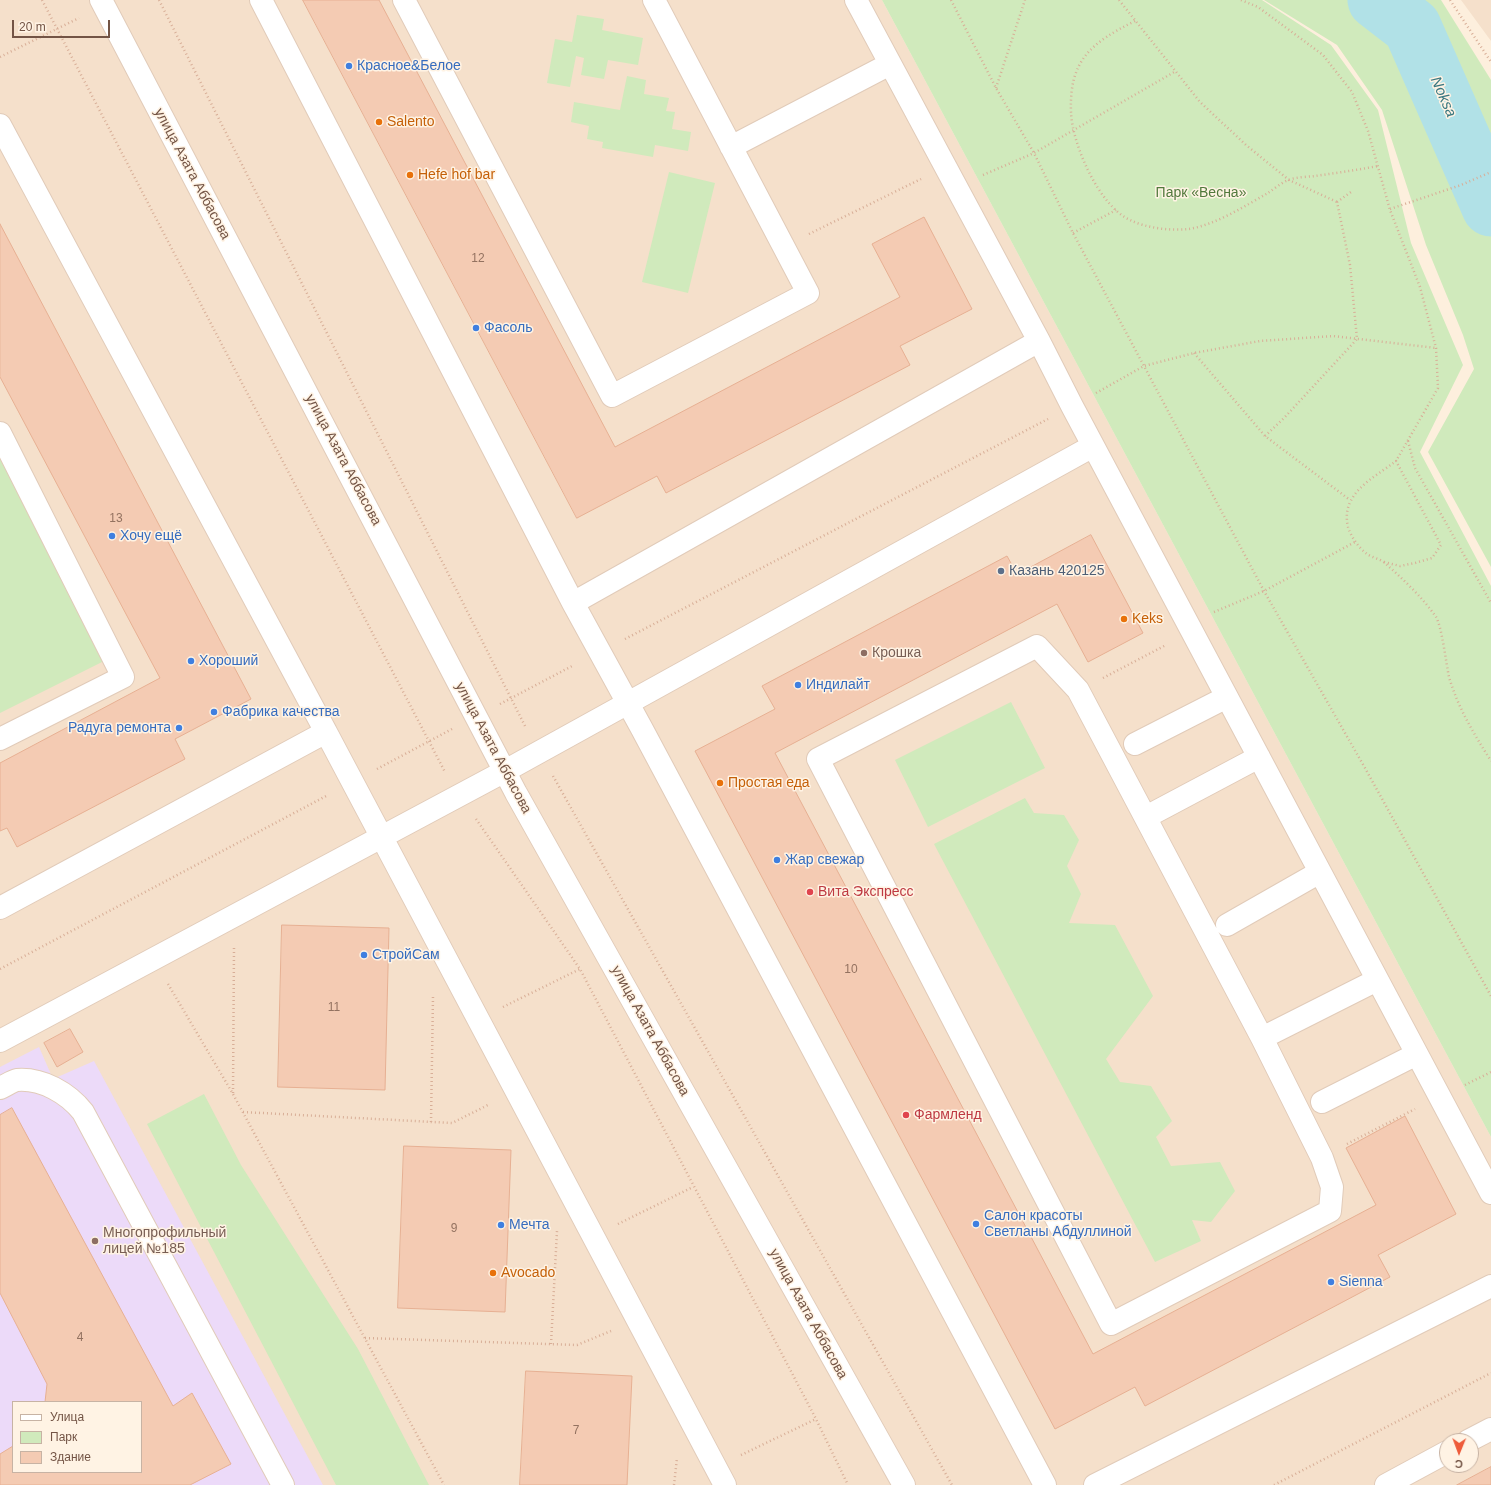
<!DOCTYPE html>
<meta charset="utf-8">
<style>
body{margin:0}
#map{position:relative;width:1491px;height:1485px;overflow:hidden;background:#fdefdd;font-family:Arial,sans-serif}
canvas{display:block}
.legend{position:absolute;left:12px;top:1401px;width:130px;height:72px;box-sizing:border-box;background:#fff3e4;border:1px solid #c7b3a4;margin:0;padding:5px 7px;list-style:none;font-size:12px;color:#735445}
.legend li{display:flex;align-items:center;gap:8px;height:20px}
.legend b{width:20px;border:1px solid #c7b3a4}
.north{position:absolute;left:1439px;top:1433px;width:40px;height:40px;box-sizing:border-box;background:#fff3e4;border:1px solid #c7b3a4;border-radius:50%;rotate:181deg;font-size:11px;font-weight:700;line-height:16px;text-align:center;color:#735445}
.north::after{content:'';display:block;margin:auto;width:14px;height:18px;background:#ee5c3b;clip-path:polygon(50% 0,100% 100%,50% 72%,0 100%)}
.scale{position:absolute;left:12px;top:20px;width:98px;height:18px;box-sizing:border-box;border:2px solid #735445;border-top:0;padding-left:5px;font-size:12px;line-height:14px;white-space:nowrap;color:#735445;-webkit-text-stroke:3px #fff3e4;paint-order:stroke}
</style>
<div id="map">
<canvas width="1491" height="1485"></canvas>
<ul class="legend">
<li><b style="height:5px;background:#fff"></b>Улица</li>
<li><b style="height:11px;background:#d0eabc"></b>Парк</li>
<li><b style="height:11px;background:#f4cbb3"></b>Здание</li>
</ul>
<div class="north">С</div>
<div class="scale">20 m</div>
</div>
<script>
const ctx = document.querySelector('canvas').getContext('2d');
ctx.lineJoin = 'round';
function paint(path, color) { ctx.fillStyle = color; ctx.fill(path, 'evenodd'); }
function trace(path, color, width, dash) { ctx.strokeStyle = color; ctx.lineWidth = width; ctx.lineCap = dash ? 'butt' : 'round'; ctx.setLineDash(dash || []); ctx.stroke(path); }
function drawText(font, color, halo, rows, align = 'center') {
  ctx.font = font + ' Arial,sans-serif'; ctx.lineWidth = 3; ctx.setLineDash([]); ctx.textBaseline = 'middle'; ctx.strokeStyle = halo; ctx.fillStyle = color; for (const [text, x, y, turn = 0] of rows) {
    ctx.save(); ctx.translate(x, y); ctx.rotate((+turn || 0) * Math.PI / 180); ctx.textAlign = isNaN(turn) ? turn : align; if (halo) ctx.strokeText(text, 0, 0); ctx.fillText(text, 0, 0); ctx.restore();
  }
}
paint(new Path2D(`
 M0,0H882L1491,1137V1485H0ZM13,1402H141V1472H13ZM1447,1441H1471V1465H1447Z
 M1461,0H1491V41Z`), '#f5e0cb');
paint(new Path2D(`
 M39,1047L53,1079L94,1061L323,1485H0V1067ZM13,1402H141V1472H13Z`), '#ecdaf9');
paint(new Path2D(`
 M882,0H1262L1331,45L1378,110L1411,243L1463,365L1420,452L1491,586V1137Z
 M1264,0H1441L1491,80V567L1428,452L1474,369L1463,335L1426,245L1382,110L1337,45Z
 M577,15L604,19L602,30L643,38L638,65L608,60L604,79L581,75L584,58L576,56L570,87L547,83L555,39L572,42Z
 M627,76L646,80L644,94L669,98L666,111L675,112L672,129L691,132L688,151L655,145L653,157L602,148L603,142L587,139L589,126L571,122L574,102L620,110Z
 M669,172L715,183L688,293L642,282Z
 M0,455L104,661L0,713Z
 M1011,702L1045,768L928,827L895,760Z
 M1025,798L1034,813L1064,815L1079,840L1067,866L1081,894L1069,923L1115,925L1153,996L1106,1059L1120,1082L1151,1086L1172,1121L1156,1137L1171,1166L1220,1162L1235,1191L1211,1222L1192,1220L1201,1241L1155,1262L934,844Z
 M204,1094L241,1165L358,1349L429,1485H336L147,1124Z`), '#d0eabc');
trace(new Path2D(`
 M1377,0L1412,27L1491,207`), '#b1e1e7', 59);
const building = new Path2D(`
 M303,0H379L615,447L900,297L872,244L924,217L972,309L900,346L910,365L666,493L657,476L577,518Z
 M0,224L251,699L175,739L185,759L17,847L7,828L0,831V763L160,678L0,377Z
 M1091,535L1143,633L1088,662L1057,604L775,753L1093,1354L1376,1205L1346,1148L1405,1116L1456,1214L1378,1255L1390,1277L1339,1304L1145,1406L1135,1387L1055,1429L695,751L775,709L762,686L1007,556L1017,574Z
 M282,925L389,928L385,1090L278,1087Z
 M70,1029L83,1052L57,1067L44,1043Z
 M12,1108L173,1406L192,1393L231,1464L190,1485H0V1454L13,1446V1472H141V1402H45L47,1384L0,1293V1115Z
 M404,1146L511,1150L505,1312L398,1308Z
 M526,1371L632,1376L627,1485H520Z
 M1491,1467V1485H1457Z`);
paint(building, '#f4cbb3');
trace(building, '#e7b093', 1);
const minor = new Path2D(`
 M101,0L516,793L904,1485
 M261,0L573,603L1039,341
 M404,0L612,396L808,293L654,0
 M856,0L1039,341L1072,406L1491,1193
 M0,125L326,732L0,908
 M731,147L890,64
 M0,433L123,677L0,739
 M573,603L642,729L1045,1485
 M1037,646L1078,690L1262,1038L1322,1158L1332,1187L1330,1211L1111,1324L818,759Z
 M326,732L725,1485
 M1135,744L1227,697
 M1146,817L1259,757
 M1227,925L1320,872
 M1262,1038L1377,980
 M0,1041L505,771L1093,446
 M0,1088C5,1086 12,1081 17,1080C42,1078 68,1093 83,1112L283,1485
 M1322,1102L1417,1054
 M1468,1441L1491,1429
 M1095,1485L1491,1286
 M1386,1485L1447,1452`);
trace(minor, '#e1cbb9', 24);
trace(new Path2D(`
 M42,0L445,772
 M159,0L526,728
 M951,0L996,88L1034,153L1073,233L1264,591L1365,768L1491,996
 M1119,0L1200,102L1246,145L1289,180L1337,202
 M1241,0L1258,7L1323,55L1352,92L1368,131L1390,210L1420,287L1436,348L1438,388L1396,461
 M1450,0L1491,62
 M1135,21C1091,43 1069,60 1071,112C1072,144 1099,206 1130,220C1146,228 1170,231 1189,229C1215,225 1245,206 1268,193C1274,189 1281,183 1288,180C1296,177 1307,177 1315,176C1336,173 1357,170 1378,166
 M0,57L79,18
 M996,88L1025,0
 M983,175L1034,153L1176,71
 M1337,202L1351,192
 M1390,209L1461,185L1491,172
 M1073,233L1116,210
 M809,234L921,179
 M1194,353L1265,436L1350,500
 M1096,393L1144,366L1194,353L1260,341L1333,336L1436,348
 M1265,436L1285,417L1357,339L1350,265L1337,202
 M1408,441L1415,468L1491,603
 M1384,562L1400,566L1415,563L1432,558L1441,545L1396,461C1374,478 1340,493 1348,527C1351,537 1359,548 1367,554C1373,558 1381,559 1386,564C1404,580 1423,598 1436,617C1442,627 1446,663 1449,677C1458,708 1474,734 1491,761
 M1214,612L1264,591L1355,542
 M625,639L1048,419
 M1103,678L1166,645
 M500,704L574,665
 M377,769L452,729
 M553,776L952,1485
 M476,819L580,969L816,1419L848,1485
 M0,969L328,795
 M168,984L233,1094L444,1485
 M503,1007L580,969
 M1465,1085L1491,1072
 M233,1093L234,948
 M243,1112L452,1123L490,1104
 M431,1122L433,996
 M1347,1144L1415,1109
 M618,1224L693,1187
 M365,1338L577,1345L611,1331
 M551,1344L557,1231
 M741,1455L816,1419
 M674,1485L677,1458
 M1274,1485L1491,1373`), '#d8ae97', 2.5, [1, 3]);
trace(minor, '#fff', 22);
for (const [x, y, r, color] of [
 [349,66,4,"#3f7fe0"],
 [379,122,4,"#e8710a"],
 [410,175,4,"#e8710a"],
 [476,328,4,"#3f7fe0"],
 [112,536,4,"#3f7fe0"],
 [1001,571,4,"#5c6f8a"],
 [1124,619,4,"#e8710a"],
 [864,653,4,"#8d6e63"],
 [191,661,4,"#3f7fe0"],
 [798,685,4,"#3f7fe0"],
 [214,712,4,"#3f7fe0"],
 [179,728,4,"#3f7fe0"],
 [720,783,4,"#e8710a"],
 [777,860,4,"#3f7fe0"],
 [810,892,4,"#e0444e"],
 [364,955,4,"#3f7fe0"],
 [906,1115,4,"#e0444e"],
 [976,1224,4,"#3f7fe0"],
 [501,1225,4,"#3f7fe0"],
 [95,1241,4,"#8d6e63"],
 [493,1273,4,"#e8710a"],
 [1331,1282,4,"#3f7fe0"]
]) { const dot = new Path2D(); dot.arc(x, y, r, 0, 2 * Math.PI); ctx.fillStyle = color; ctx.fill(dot); trace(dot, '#fff3e4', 1.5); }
drawText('12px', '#937260', null, [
 ["12",478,259],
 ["13",116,519],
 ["10",851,970],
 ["11",334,1008],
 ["9",454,1229],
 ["4",80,1338],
 ["7",576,1431]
]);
drawText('14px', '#366cbe', '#fff3e4', [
 ["Красное&Белое",357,66],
 ["Фасоль",484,328],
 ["Хочу ещё",120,536],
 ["Хороший",199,661],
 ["Индилайт",806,685],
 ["Фабрика качества",222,712],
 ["Радуга ремонта",171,728,"right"],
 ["Жар свежар",785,860],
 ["СтройСам",372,955],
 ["Салон красоты",984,1216],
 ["Светланы Абдуллиной",984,1232],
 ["Мечта",509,1225],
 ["Sienna",1339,1282]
], 'left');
drawText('14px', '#c56008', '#fff3e4', [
 ["Salento",387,122],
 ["Hefe hof bar",418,175],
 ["Keks",1132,619],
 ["Простая еда",728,783],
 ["Avocado",501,1273]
], 'left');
drawText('14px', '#735445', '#fff3e4', [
 ["улица Азата Аббасова",192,174,62],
 ["улица Азата Аббасова",343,460,62],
 ["улица Азата Аббасова",493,748,62],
 ["улица Азата Аббасова",650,1031,61],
 ["улица Азата Аббасова",808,1314,61]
]);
drawText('14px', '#51793c', '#fff3e4', [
 ["Парк «Весна»",1201,193]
]);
drawText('14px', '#4e5e75', '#fff3e4', [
 ["Казань 420125",1009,571]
], 'left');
drawText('14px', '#785e54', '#fff3e4', [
 ["Крошка",872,653],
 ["Многопрофильный",103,1233],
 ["лицей №185",103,1249]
], 'left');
drawText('14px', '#be3a42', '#fff3e4', [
 ["Вита Экспресс",818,892],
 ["Фармленд",914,1115]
], 'left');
drawText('italic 15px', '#3b7881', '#fff3e4', [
 ["Noksa",1443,97,66]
]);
</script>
